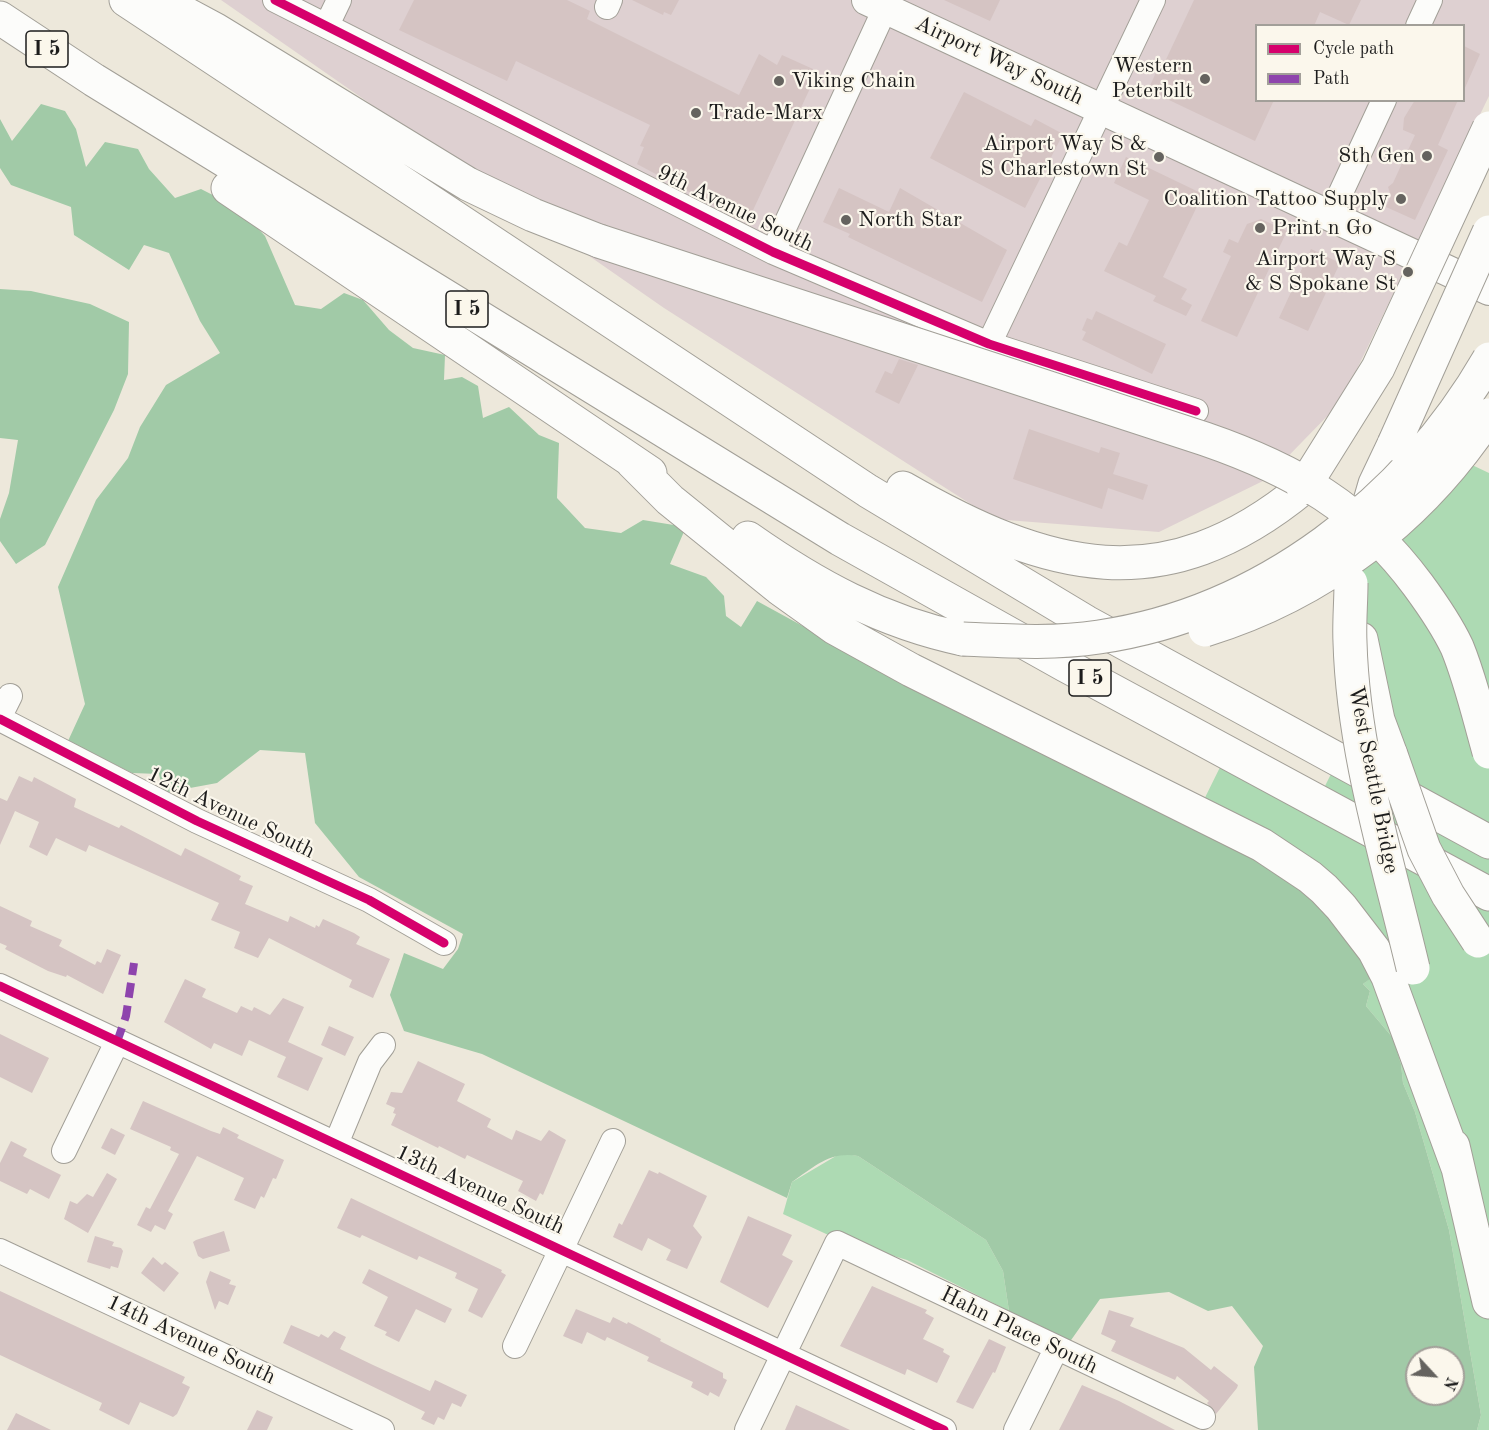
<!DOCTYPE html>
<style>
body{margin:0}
#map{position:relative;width:1489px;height:1430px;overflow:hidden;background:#ede8db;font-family:"Old Standard TT",serif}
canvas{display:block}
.legend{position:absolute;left:1255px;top:24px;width:210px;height:78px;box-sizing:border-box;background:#fbf7ec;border:2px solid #a29f99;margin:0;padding:8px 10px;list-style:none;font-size:18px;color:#1c1c1c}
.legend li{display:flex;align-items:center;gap:12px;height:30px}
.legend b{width:30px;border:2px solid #a29f99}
.north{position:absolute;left:1405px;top:1346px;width:60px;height:60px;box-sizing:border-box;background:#fbf7ec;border:2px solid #a29f99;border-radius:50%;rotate:116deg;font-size:16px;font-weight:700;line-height:24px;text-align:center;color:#1c1c1c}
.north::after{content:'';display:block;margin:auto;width:21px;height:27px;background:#65635f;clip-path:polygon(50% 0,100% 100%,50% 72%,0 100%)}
</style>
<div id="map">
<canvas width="1489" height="1430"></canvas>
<ul class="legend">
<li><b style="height:8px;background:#d6006c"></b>Cycle path</li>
<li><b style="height:8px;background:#8e44ad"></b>Path</li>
</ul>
<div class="north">N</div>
</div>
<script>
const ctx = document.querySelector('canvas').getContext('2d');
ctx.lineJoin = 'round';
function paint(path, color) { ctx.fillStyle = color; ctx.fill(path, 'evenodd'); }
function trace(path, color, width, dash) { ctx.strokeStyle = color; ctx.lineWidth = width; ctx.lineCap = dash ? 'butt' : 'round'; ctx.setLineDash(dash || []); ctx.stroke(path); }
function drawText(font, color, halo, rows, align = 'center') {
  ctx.font = font + ' "Old Standard TT",serif'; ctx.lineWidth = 4.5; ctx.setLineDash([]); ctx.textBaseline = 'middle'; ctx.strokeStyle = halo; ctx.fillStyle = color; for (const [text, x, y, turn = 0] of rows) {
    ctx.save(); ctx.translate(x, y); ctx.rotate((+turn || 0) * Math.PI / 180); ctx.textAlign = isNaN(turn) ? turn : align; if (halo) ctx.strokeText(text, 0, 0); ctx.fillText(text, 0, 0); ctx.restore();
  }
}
paint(new Path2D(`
 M221,0H1489V96L1341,402L1265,480L1159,532L994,519L664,308ZM1256,26H1464V100H1256Z`), '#ded0d1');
paint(new Path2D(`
 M1402,432L1489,473V1430H1477L1481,1415L1449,1230L1415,1112L1403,1083L1401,1064L1393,1038L1366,1006L1370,991L1363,984L1376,974L1192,824L1227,753L1317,802L1363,710L1359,575Z
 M841,1153L858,1156L986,1240L1003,1271L1009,1311L907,1260L837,1239L783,1214L792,1182Z`), '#addab3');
paint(new Path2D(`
 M41,104L65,111L76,129L86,167L105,142L138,149L149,169L175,198L201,189L240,209L265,236L295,305L321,309L344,293L363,300L389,330L413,348L445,355L444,380L462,377L478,386L483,418L509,407L539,435L559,443L557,498L585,528L621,533L643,520L686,527L670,564L706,577L724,596L726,616L741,627L757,601L852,653L1290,876L1323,900L1377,974L1363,984L1370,991L1366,1006L1393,1038L1401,1064L1403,1083L1415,1112L1449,1230L1481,1415L1477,1430H1258L1254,1367L1263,1346L1232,1306L1208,1311L1169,1292L1100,1299L1069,1343L1009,1311L1003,1271L986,1240L858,1156C830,1151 814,1167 792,1182L787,1198L482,1054L404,1031L390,995L404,953L443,969L458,949L463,934L359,877L315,823L305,753L260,750L217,783L163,793L159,774L132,773L68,741L85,704L58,587L96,500L128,458L140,427L166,385L220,353L200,321L169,253L144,245L129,270L74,235L71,207L11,185L0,168V119L12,141ZM1417,1358H1453V1394H1417Z
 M0,289L31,291L90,304L129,322L128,374L114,410L45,545L16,564L0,541V519L9,493L18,440L0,438Z`), '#a1caa7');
paint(new Path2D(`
 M414,0H567L590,11L587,19L739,95L759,54L777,65L782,55L813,69L808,80L813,82L747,223L637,164L644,147L640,146L650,125L516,61L507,81L399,30Z
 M632,0H679L671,15L664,12L663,15Z
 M944,0H1000L990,21Z
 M1194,0H1361L1349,25L1320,12L1314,26H1257V100H1274L1255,141L1148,90L1159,66L1162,68Z
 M1464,46L1480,54L1464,90Z
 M964,92L1031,126L1035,119L1063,134L1025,208L930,158Z
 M1415,100H1458L1438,145L1448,150L1415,220L1386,207L1391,196L1388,187L1393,183L1415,135L1403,130L1404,118Z
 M1126,157L1203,194L1163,277L1187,289L1181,299L1192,305L1186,316L1153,301L1156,296L1104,271L1119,242L1127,246L1149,200L1114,183Z
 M839,188L889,212L900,188L1007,250L982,302L848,237L850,234L823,222Z
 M1261,219L1287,231L1237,337L1201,321L1231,256L1223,252L1229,239L1238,243L1247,224Z
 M1311,249L1340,263L1308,331L1279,318Z
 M1096,311L1166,344L1152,374L1082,340L1086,332L1082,330L1087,318L1092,320Z
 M899,359L918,365L899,404L875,392L885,371L892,374Z
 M1029,429L1099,453L1101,447L1120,453L1113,474L1148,485L1143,500L1108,488L1102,509L1013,479Z
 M19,776L32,782L34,777L76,799L74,807L119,828L121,825L181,856L185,848L241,876L239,880L253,886L245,904L288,922L290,916L315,928L316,925L319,927L323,919L354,933L360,937L356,944L390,959L373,998L349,987L352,980L269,938L258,958L234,948L240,932L211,920L219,903L89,845L86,852L56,838L47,856L29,847L39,822L15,811L0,845V798L7,801Z
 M0,906L32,921L30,926L62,940L59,946L95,965L97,961L101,963L107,949L121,955L103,994L67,975L66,977L48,971L5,949L7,946L0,943Z
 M185,979L206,989L202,997L237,1013L241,1006L252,1011L254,1007L270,1015L283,998L304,1007L288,1042L323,1058L308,1091L277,1077L286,1057L249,1040L242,1056L214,1043L211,1049L164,1022Z
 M329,1026L354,1037L345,1056L321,1045Z
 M0,1034L49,1058L32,1093L0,1077Z
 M418,1061L465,1084L457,1101L491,1119L487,1127L512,1140L516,1130L541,1141L549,1130L566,1140L543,1195L540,1193L536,1201L518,1191L523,1181L467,1155L465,1159L439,1146L438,1148L391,1125L396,1114L393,1113L395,1108L386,1104L391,1092L402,1093Z
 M143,1101L211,1131L220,1134L223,1127L239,1135L237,1138L284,1160L276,1179L273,1178L264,1198L261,1196L255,1209L234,1200L244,1178L197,1156L168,1211L173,1214L165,1230L155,1225L151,1232L137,1225L146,1207L150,1209L179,1154L170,1150L171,1147L130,1129Z
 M111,1128L125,1135L115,1155L101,1148Z
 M11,1141L27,1149L23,1156L61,1175L49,1199L30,1189L27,1194L0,1181V1163Z
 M649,1170L658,1174L659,1172L707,1196L693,1226L702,1237L687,1269L666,1260L671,1250L648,1238L642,1251L613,1237L619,1223L622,1225Z
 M107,1173L117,1179L88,1233L64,1219L70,1201L77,1204L87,1194L93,1197Z
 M351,1198L502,1270L501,1272L506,1275L482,1318L468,1311L478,1289L455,1278L457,1273L419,1256L417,1260L362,1235L360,1238L337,1228Z
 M748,1216L792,1235L782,1255L793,1261L768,1308L720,1282Z
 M224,1231L230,1251L203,1259L198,1256L193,1242L196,1240Z
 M95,1236L114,1242L112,1246L121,1248L123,1251L118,1268L111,1266L110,1269L87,1262Z
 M153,1257L162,1265L165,1262L179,1273L164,1292L141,1273Z
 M369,1269L452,1309L445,1323L416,1309L399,1342L385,1335L387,1332L374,1326L388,1297L362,1283Z
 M210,1271L231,1280L229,1284L236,1286L228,1305L219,1301L215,1310L206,1282Z
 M872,1286L927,1310L925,1313L934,1318L923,1339L944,1349L943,1352L950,1356L937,1383L907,1369L905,1375L840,1346Z
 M0,1291L185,1377L182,1383L190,1387L177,1414L173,1417L140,1402L129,1425L99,1410L102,1403L0,1355Z
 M576,1309L610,1323L613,1317L627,1324L628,1322L661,1339L660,1341L723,1373V1378L727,1380L719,1397L710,1392L708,1396L691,1387L693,1382L647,1361L649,1357L607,1337L605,1341L587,1332L582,1344L563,1336Z
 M1109,1310L1134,1318L1130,1326L1184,1348L1211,1370L1214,1366L1238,1385L1237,1388L1216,1414L1207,1403L1209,1401L1177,1376L1175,1380L1111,1351L1116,1341L1101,1334Z
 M291,1325L319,1337L321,1334L328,1338L334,1331L346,1337L340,1349L373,1365L430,1391L435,1380L467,1395L461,1407L452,1403L444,1420L438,1417L434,1425L421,1419L425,1412L283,1343Z
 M989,1339L1006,1347L995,1373L993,1372L973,1409L956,1402Z
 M1082,1385L1119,1401L1175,1430H1059Z
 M796,1405L818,1415L850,1430H785Z
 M257,1410L273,1417L267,1430H247Z
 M16,1413L51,1430H7Z`), '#d5c4c3');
const minor = new Path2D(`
 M275,0L773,252L989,344L1196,411
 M607,7L610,0
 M327,25L339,0
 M1418,26L1430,0
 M1330,216L1384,100
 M773,252L889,0
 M989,344L1153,0
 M0,716L10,696
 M0,719L197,821L369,900L444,943
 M0,986L944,1430
 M336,1144L370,1062L383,1045
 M64,1151L117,1042
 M0,1251L382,1430
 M515,1346L613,1141
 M747,1430L837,1243L1203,1417
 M1016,1430L1056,1349`);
const major = new Path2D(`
 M867,0L1489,290`);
const highway = new Path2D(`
 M126,0L868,491L1086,622L1489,842
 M162,1L216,30L468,184L533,215L599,241
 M0,18L94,80L840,539L1065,665L1489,894
 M228,188L650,473
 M632,462L670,500L779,588L835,628L911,670L1262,845L1310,877L1324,889L1341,907L1374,950L1388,977L1458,1168
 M903,488C1048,571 1163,603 1303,488
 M1366,515L1375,484L1394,444
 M748,538C815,585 882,622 963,639
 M1361,639L1378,720L1391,755
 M1453,1146L1489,1302`);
trace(minor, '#a29f97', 26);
trace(major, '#a29f97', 32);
trace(highway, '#a29f97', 35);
trace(minor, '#fcfcfa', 24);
trace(major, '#fcfcfa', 30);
trace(highway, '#fcfcfa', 33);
const highwayBridge = new Path2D(`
 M599,241L1205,439C1295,470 1361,508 1418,585C1432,604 1447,626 1457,647C1471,681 1479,717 1489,752
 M1394,444L1489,232
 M1303,488L1378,368L1489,128
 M1351,583C1351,603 1349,623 1350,642C1353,752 1388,862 1413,968
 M1205,630C1322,594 1422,518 1489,415
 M963,639C1008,641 1054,644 1099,637C1263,613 1407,501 1489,359
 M1391,755L1424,849L1448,895L1478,941`);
trace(highwayBridge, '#a29f97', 35, []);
trace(highwayBridge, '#fcfcfa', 33);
trace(new Path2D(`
 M117,1042L126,1016L134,963`), '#8e44ad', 8, [15, 8]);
trace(new Path2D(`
 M275,0L773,252L989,344L1196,411
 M0,719L197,821L369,900L444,943
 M0,986L944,1430`), '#d6006c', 9);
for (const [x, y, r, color] of [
 [1205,79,6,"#65635f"],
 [779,81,6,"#65635f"],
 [696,113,6,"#65635f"],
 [1427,156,6,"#65635f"],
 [1159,157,6,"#65635f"],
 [1401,199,6,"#65635f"],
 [846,220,6,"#65635f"],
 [1260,228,6,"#65635f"],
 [1408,272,6,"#65635f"]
]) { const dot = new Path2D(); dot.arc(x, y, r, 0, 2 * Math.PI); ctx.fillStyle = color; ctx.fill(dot); trace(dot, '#fbf7ec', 2); }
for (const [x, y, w] of [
 [47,49,42],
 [467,309,42],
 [1090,678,42]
]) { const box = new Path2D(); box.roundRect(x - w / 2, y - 18, w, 36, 4.5); ctx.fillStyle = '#fbf7ec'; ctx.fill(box); trace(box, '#1c1c1c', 1.5); }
drawText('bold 21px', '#1c1c1c', null, [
 ["I 5",47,49],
 ["I 5",467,309],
 ["I 5",1090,678]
]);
drawText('22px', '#1c1c1c', '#fbf7ec', [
 ["Airport Way South",999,61,25],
 ["9th Avenue South",735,209,26],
 ["West Seattle Bridge",1373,780,79],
 ["12th Avenue South",231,813,26],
 ["13th Avenue South",480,1190,25],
 ["Hahn Place South",1019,1331,26],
 ["14th Avenue South",191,1340,25]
]);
drawText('22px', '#1c1c1c', '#fbf7ec', [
 ["Western",1193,66],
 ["Peterbilt",1193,91],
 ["Viking Chain",791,81,"left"],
 ["Trade-Marx",708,113,"left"],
 ["Airport Way S &",1147,144],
 ["S Charlestown St",1147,169],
 ["8th Gen",1415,156],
 ["Coalition Tattoo Supply",1389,199],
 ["North Star",858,220,"left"],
 ["Print n Go",1272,228,"left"],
 ["Airport Way S",1396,259],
 ["& S Spokane St",1396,284]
], 'right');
</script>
